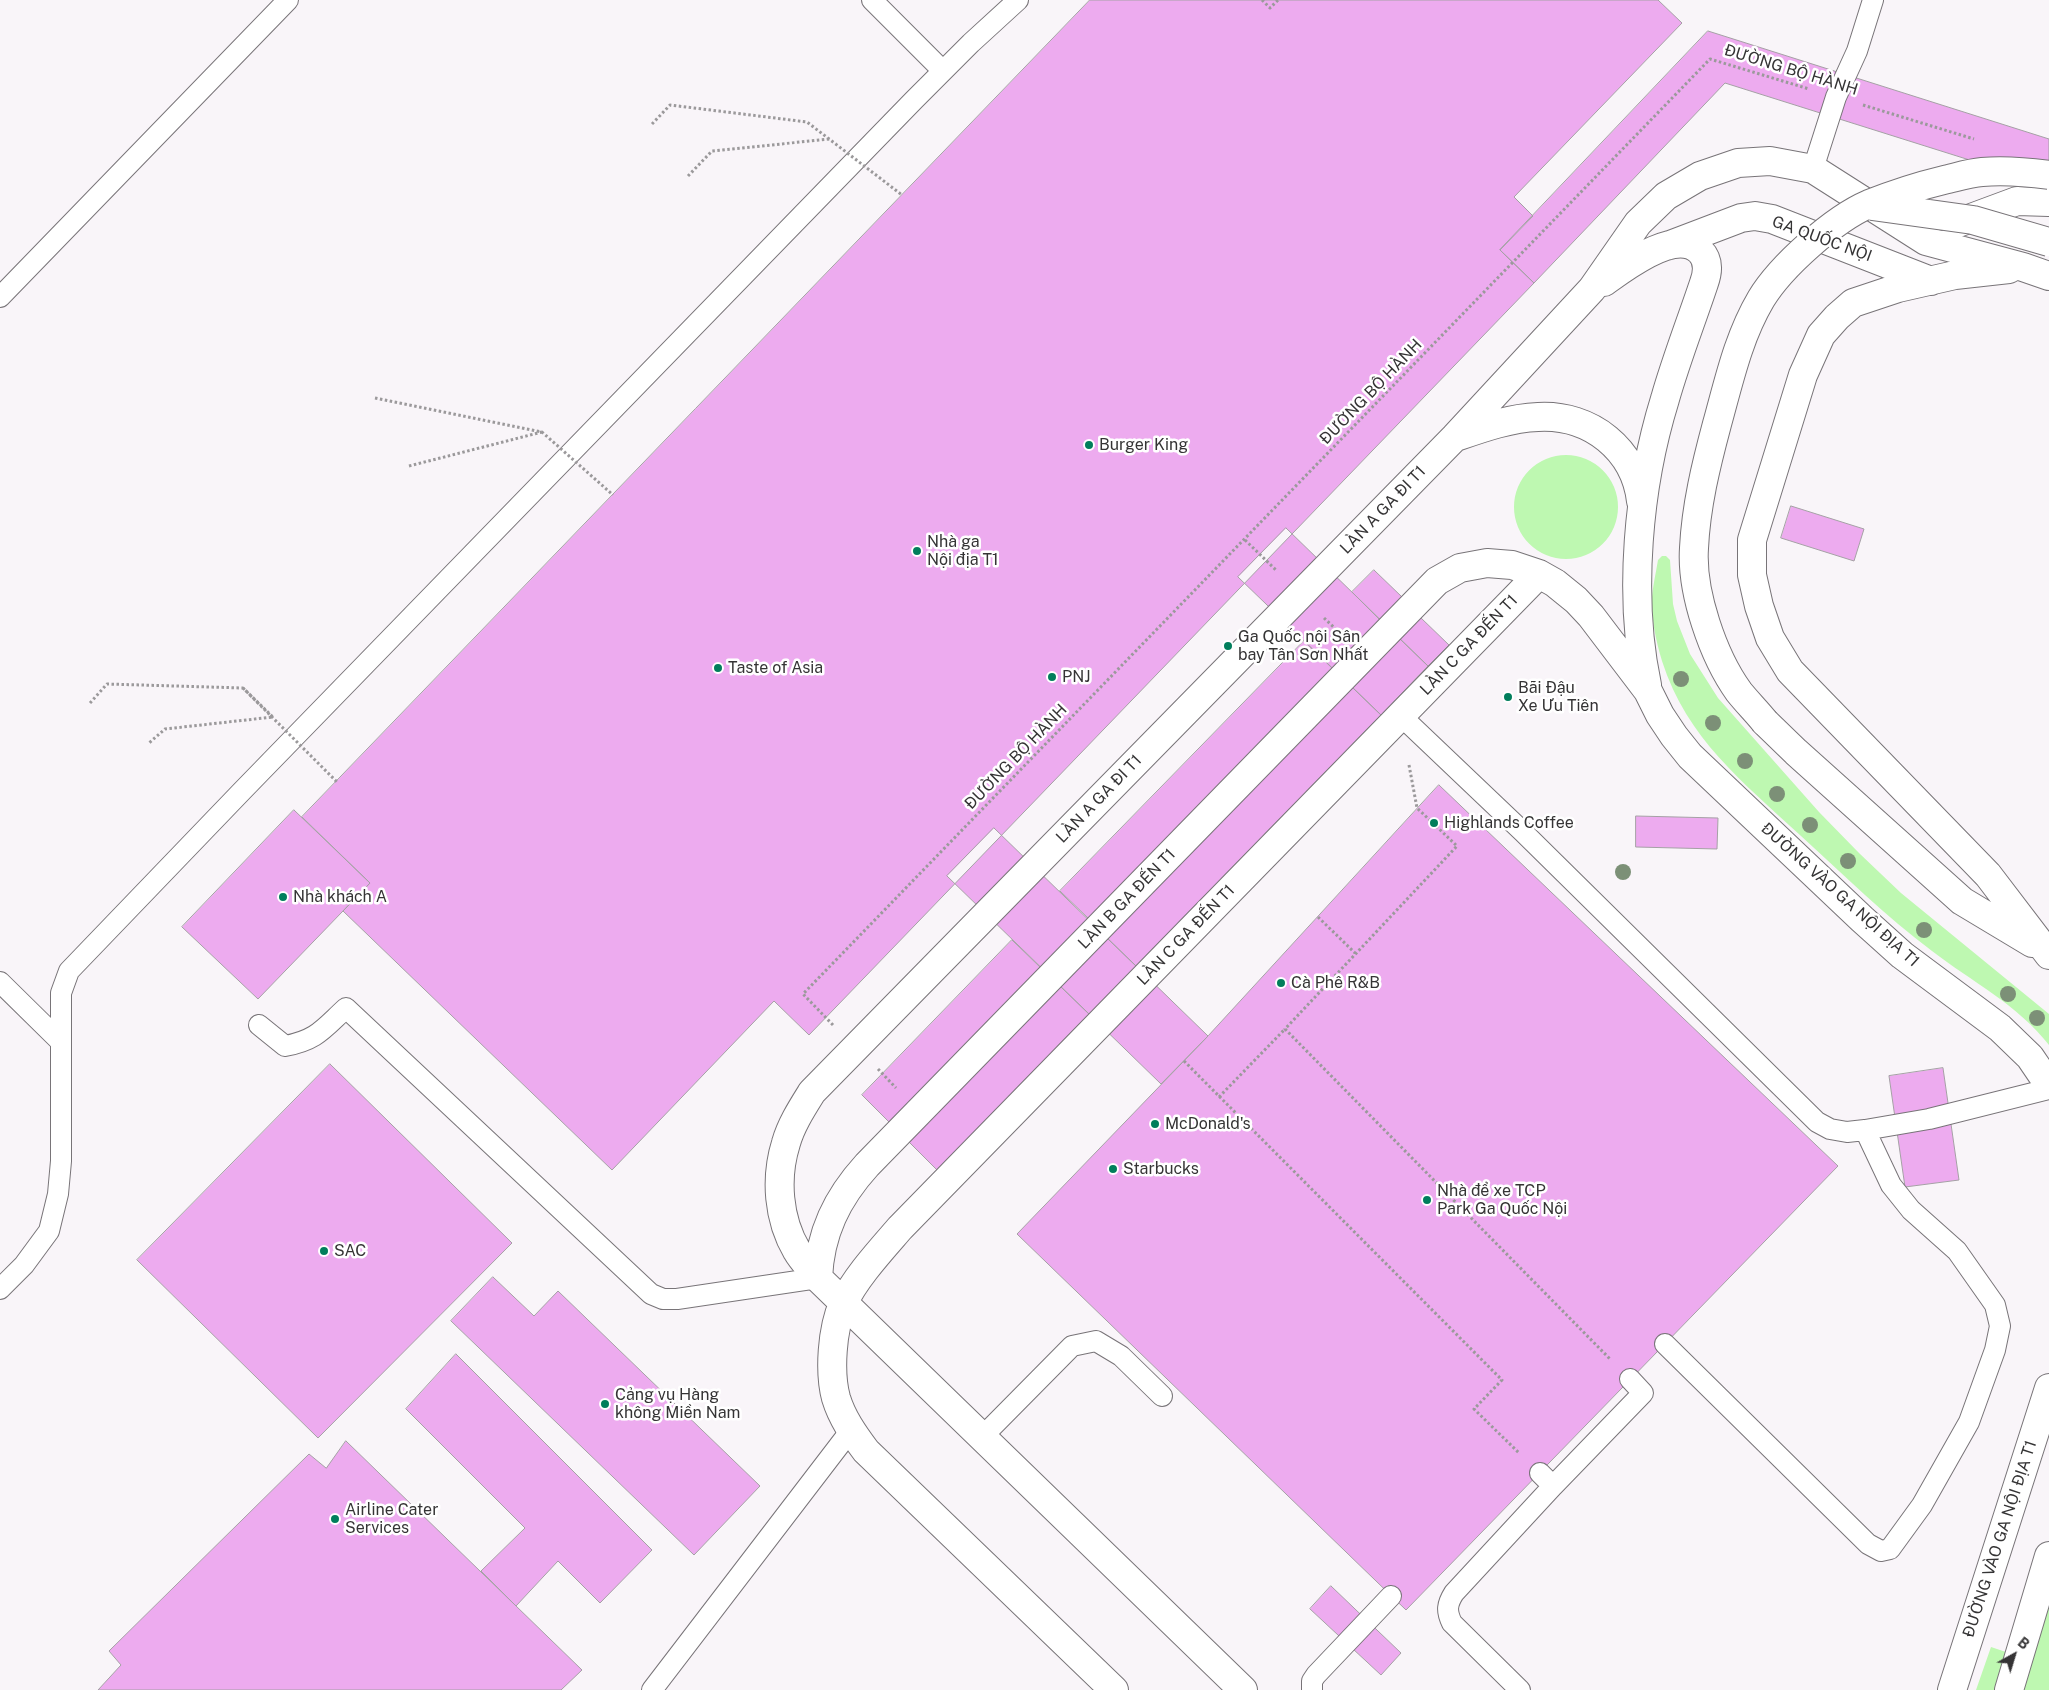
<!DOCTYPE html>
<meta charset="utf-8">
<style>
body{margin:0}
#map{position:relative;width:2049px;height:1690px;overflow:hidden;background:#f9f5f9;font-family:"Public Sans",sans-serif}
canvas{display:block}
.north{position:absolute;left:1989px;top:1630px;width:50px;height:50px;-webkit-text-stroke:4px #fff;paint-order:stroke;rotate:39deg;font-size:14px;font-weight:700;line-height:20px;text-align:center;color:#353435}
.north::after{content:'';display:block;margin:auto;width:18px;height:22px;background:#353435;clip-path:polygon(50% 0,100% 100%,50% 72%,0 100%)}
</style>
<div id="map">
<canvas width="2049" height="1690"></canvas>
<div class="north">B</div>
</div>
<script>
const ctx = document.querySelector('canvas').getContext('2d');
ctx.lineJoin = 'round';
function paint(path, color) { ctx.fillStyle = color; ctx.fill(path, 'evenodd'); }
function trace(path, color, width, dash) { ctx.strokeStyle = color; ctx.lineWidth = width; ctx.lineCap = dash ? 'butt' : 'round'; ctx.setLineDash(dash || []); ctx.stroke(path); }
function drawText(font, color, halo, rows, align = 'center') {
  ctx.font = font + ' "Public Sans",sans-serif'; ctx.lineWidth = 5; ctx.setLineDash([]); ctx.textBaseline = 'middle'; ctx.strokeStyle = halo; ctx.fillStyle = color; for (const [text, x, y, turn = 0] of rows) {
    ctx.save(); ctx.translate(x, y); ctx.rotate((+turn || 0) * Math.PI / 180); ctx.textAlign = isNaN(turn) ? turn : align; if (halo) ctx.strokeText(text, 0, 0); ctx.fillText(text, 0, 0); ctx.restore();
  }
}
paint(new Path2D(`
 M1514 507a52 52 0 1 1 104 0a52 52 0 1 1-104 0Z
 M1662,556H1666L1670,560L1673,604L1677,621L1690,654L1718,698L1819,812L1859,853L1901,893L2049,1014V1045C2018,1005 1971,981 1932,951C1885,916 1844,875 1801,836C1743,782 1687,739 1662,661C1656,641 1651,618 1652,597C1653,585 1656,572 1658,560Z
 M2049,1603V1690H1976L1991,1647L2030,1660Z`), '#bef8b1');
const building = new Path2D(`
 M1090,0H1658L1682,23L1514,197L1533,216L1500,250L1534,283L809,1035L774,1001L612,1170L343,911L370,883L302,817Z
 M1708,31L2049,139V185L1725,83L1534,283L1500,250Z
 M1791,506L1864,529L1854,561L1781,538Z
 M1286,528L1428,666L1381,715L1238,577Z
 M1374,570L1402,597L1380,620L1352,592Z
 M1420,617L1449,645L1428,666L1400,639Z
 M1304,641L1333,669L1089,919L1060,891Z
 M1352,687L1381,715L1136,966L1107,938Z
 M1439,785L1838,1166L1406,1610L1017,1234L1208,1036Z
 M294,810L370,883L258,999L182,927Z
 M1636,816L1718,818L1717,849L1636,847Z
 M994,828L1208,1036L1161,1084L947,876Z
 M1012,940L1041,968L890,1123L862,1095Z
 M1060,986L1089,1014L937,1170L909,1142Z
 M330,1064L512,1243L318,1438L137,1260Z
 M1943,1068L1959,1180L1905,1187L1889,1076Z
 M493,1277L534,1316L558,1291L760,1486L694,1555L451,1321Z
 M456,1354L652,1550L600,1603L558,1561L516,1606L481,1571L525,1528L406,1409Z
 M346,1441L582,1670L561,1690H98L121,1665L109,1651L309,1454L326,1468Z
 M1331,1586L1401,1653L1381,1675L1310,1609Z`);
paint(building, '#edabef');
trace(building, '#a5a1a5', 1);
const lane = new Path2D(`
 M872,0L943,71
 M1813,169L1836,97L1857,51L1873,0
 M0,297L288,0
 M1400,715L1523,832L1817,1122L1830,1129L1847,1132L1865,1130L1929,1119L2049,1089
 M0,982L61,1042
 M259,1025L285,1046C317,1040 323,1029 346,1008L651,1294L663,1299H677L818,1278
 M0,1289L24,1265L49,1231L58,1194L61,1161V993L69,971L243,790L914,100L971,43L1018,0
 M1665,1344L1868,1544L1881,1551L1890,1549L1922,1505L1969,1422L1995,1350L2000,1326L1995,1305L1957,1251L1911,1210L1891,1185L1865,1130
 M981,1438L1072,1346L1096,1341L1121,1356L1162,1396
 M1553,1486L1643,1393L1630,1379
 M652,1690L851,1430
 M1312,1690V1681L1316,1675L1391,1596
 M1520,1690L1452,1623C1446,1611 1447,1604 1454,1593L1553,1486L1540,1473`);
const secondary = new Path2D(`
 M1955,224L2017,201L2049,202
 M1670,245L1741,218L1755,216L1772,219L1931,281
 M2009,269L1955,275L1898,288L1853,303L1837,317L1821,335L1803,375L1752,540V575L1759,606L1770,638L1790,671L1988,875L2049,955
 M1604,282C1625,267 1676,227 1700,251C1709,260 1708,272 1704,283C1691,322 1676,360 1665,399C1638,486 1628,596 1647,685
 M1456,437C1482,428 1510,418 1538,417C1591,414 1635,450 1641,501
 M1765,722L1796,752L1962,901L2032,943
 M818,1278C820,1233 837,1198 867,1165L1437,581L1460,568L1487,563L1512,565L1539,574L1555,583L1576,600L1591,616L1648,691L1660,715L1674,736L1690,756L1862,919L1902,955L2000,1028L2030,1057L2049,1085
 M1114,1690L866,1451C854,1435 842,1418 836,1398C829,1372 832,1329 843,1304C855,1278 881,1250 900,1228L1539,574
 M1243,1690L818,1278C811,1269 802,1260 797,1251C778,1219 775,1178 786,1143C791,1125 802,1108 812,1092L1455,437L1592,289L1638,223L1666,196L1700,176L1738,163L1770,161L1813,169L1926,241L2023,267L2049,276
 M1952,1690L2049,1388
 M2009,1690L2049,1556`);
trace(lane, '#787478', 22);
trace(secondary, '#787478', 30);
trace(new Path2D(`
 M1262,0L1270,8L1278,0
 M1863,105L1974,139
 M688,176L712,151L830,139
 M409,466L542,432
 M1245,540L1277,571
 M1324,618L1341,634
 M90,703L107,684L243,688L273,717L165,729L149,743
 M1409,765L1417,808L1457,846L1285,1029L1610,1359
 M1318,917L1355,953
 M833,1025L803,994L1710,59L1809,89
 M1184,1061L1502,1380L1474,1409L1519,1453
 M878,1069L896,1088
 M1219,1097L1285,1029`), '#9b999b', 3, [2.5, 2.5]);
trace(lane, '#fff', 20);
trace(secondary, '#fff', 28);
const secondaryBridge = new Path2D(`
 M1872,206L1973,220L2049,242
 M1765,722C1757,712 1747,702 1739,692C1713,656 1691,592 1694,548C1696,506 1706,465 1717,424C1729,381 1738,338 1761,299C1781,266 1834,219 1869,204C1894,194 1919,186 1944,180C1957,177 1970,173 1982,172C2005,170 2027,172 2049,175`);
trace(secondaryBridge, '#787478', 30, []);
trace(new Path2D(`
 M652,124L670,105L807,122L902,195
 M375,398L542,432L613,495
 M243,688L337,782`), '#9b999b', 3, [2.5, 2.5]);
trace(secondaryBridge, '#fff', 28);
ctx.fillStyle = '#7c9077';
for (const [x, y] of [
 [1681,679],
 [1713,723],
 [1745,761],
 [1777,794],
 [1810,825],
 [1848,861],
 [1623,872],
 [1924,930],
 [2008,994],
 [2037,1018]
]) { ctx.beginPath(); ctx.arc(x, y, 8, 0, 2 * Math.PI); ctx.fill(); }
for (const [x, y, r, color] of [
 [1089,445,5,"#017e5c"],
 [917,551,5,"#017e5c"],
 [1228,646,5,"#017e5c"],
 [718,668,5,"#017e5c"],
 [1052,677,5,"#017e5c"],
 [1508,697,5,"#017e5c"],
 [1434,823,5,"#017e5c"],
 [283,897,5,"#017e5c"],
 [1281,983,5,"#017e5c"],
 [1155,1124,5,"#017e5c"],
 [1113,1169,5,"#017e5c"],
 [1427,1200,5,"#017e5c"],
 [324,1251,5,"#017e5c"],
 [605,1404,5,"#017e5c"],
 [335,1519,5,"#017e5c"]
]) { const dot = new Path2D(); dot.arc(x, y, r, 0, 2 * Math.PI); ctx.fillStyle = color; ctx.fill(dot); trace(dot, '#fff', 2); }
drawText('16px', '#353435', '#fff', [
 ["ĐƯỜNG BỘ HÀNH",1791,70,17],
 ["GA QUỐC NỘI",1822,239,20],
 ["ĐƯỜNG BỘ HÀNH",1371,392,-46],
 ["LÀN A GA ĐI T1",1383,510,-46],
 ["LÀN C GA ĐẾN T1",1469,645,-46],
 ["ĐƯỜNG BỘ HÀNH",1016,757,-46],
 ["LÀN A GA ĐI T1",1099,799,-46],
 ["ĐƯỜNG VÀO GA NỘI ĐỊA T1",1840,895,42],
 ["LÀN B GA ĐẾN T1",1127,899,-46],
 ["LÀN C GA ĐẾN T1",1186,935,-46],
 ["ĐƯỜNG VÀO GA NỘI ĐỊA T1",2000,1539,-72]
]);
drawText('16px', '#353435', '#fff', [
 ["Burger King",1099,445],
 ["Nhà ga",927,542],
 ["Nội địa T1",927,560],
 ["Ga Quốc nội Sân",1238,637],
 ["bay Tân Sơn Nhất",1238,655],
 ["Taste of Asia",728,668],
 ["PNJ",1062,677],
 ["Bãi Đậu",1518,688],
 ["Xe Ưu Tiên",1518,706],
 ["Highlands Coffee",1444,823],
 ["Nhà khách A",293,897],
 ["Cà Phê R&B",1291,983],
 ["McDonald's",1165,1124],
 ["Starbucks",1123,1169],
 ["Nhà để xe TCP",1437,1191],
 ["Park Ga Quốc Nội",1437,1209],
 ["SAC",334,1251],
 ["Cảng vụ Hàng",615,1395],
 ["không Miền Nam",615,1413],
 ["Airline Cater",345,1510],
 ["Services",345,1528]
], 'left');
</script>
